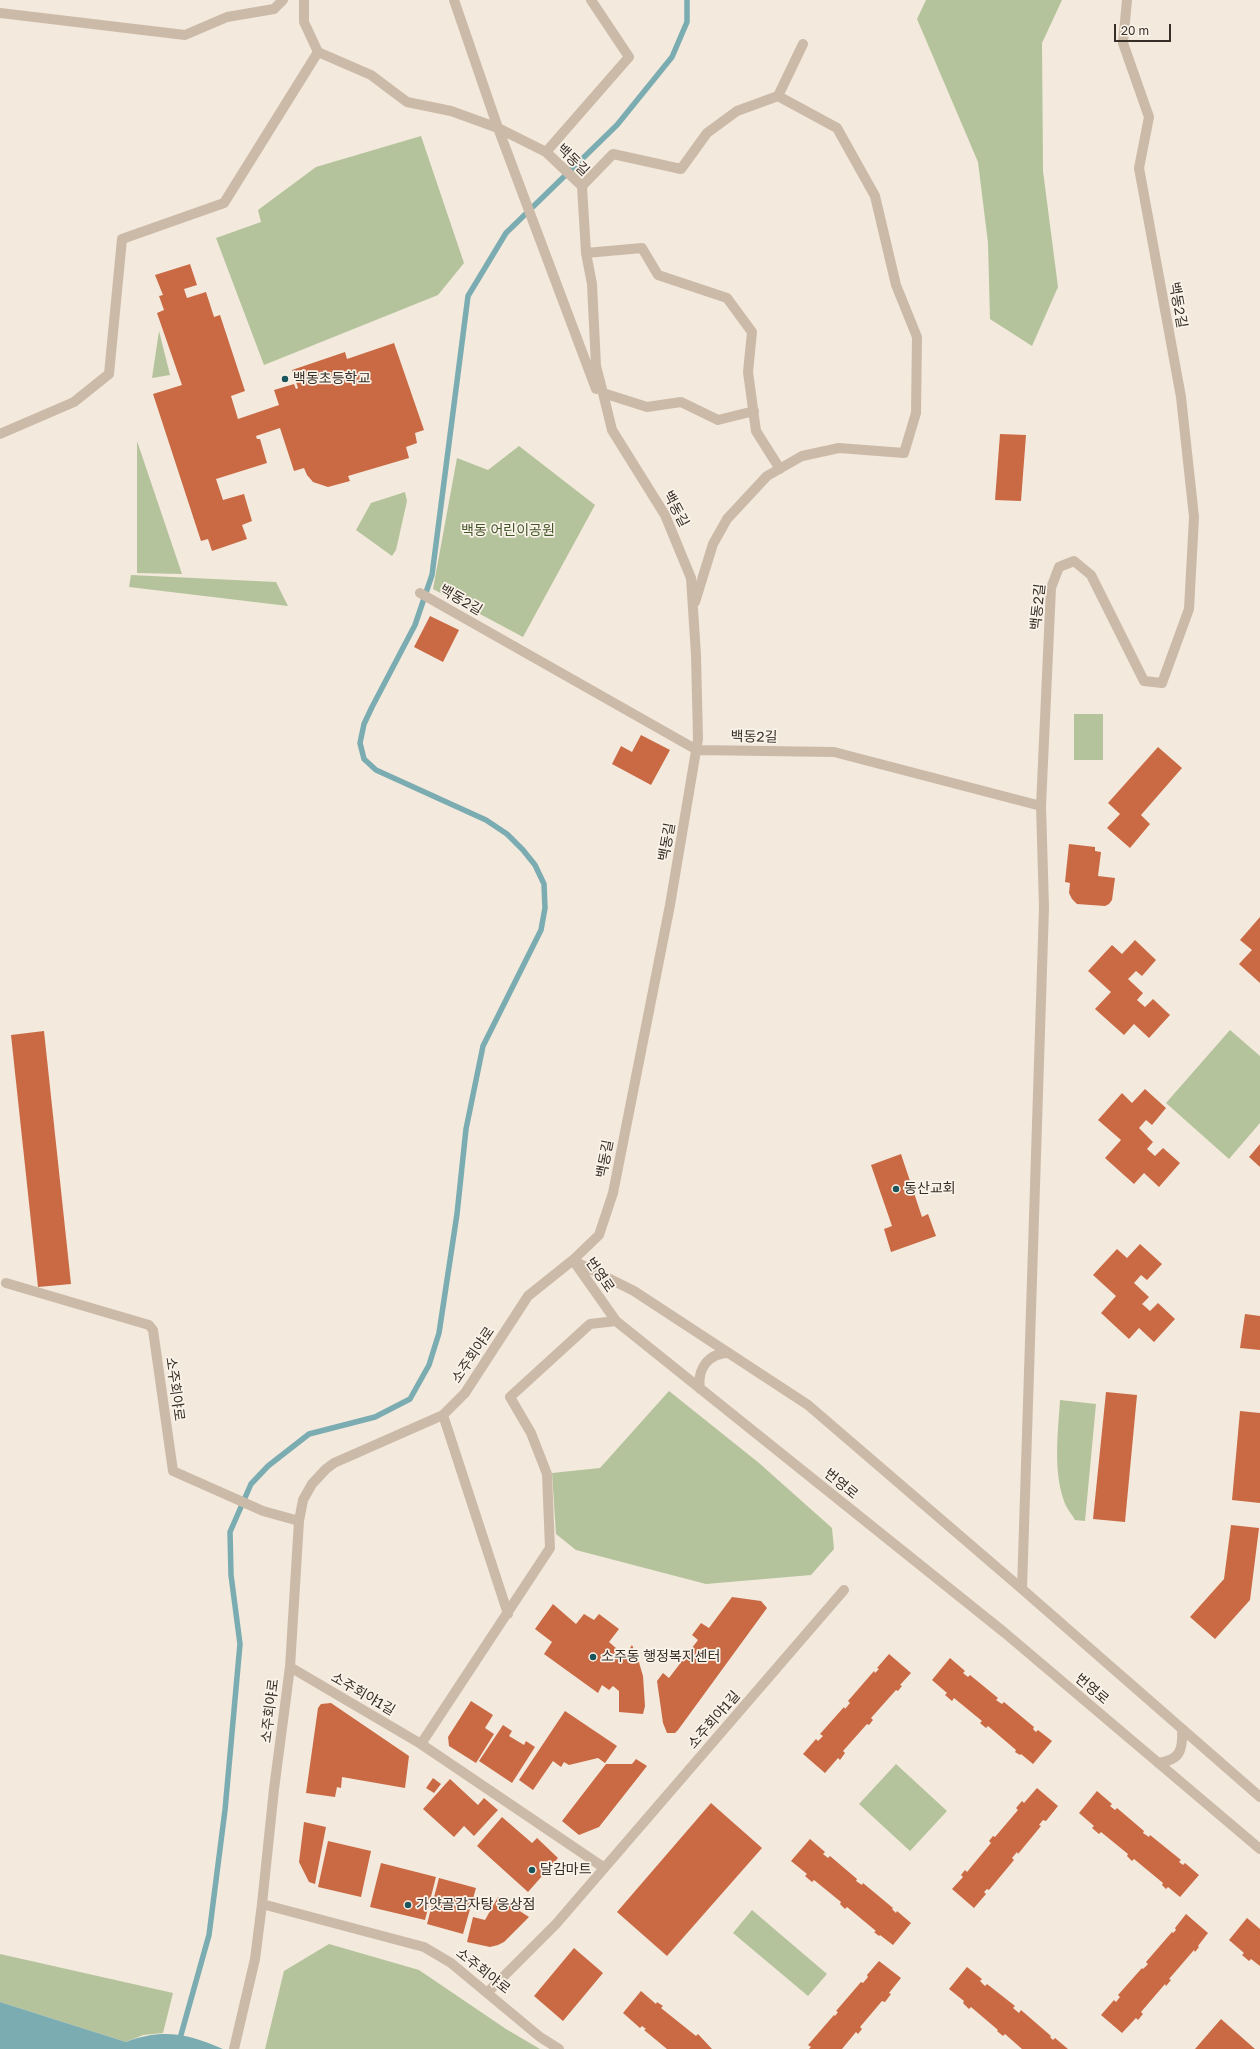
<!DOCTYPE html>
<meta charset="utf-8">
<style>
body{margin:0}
#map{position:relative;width:1260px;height:2049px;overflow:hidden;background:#f3e9dc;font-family:"Golos Text",sans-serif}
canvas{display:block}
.scale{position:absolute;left:1114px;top:24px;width:57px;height:18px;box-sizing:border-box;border:2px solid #382e28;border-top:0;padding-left:5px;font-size:12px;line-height:14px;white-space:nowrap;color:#382e28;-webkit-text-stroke:3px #faf3e9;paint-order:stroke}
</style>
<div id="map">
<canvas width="1260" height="2049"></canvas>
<div class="scale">20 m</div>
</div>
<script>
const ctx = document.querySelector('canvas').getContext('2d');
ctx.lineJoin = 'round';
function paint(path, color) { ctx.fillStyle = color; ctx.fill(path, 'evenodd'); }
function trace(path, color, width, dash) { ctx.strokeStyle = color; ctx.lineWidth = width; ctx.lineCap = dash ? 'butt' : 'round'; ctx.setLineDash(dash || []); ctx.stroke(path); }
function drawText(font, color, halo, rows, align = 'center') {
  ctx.font = font + ' "Golos Text","Noto Sans KR",sans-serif'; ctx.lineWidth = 3.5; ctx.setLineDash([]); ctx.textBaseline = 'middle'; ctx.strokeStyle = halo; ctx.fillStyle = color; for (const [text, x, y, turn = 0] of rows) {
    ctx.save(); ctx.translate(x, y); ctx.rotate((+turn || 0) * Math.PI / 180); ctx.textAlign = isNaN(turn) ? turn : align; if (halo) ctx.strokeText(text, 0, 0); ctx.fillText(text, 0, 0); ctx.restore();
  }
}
paint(new Path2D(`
 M926,0H1062L1042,43L1043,171L1058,287L1032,346L990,319L988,243L978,162L917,19Z
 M421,136L464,263L438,295L264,365L216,238L261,222L258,210L316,167Z
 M159,331L170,375L152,378Z
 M137,441L182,574L137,573Z
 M519,446L595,505L523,637L433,589L457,458L488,470Z
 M405,492L407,501L396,550L392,556L356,530L371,503Z
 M131,575L276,582L288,606L129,587Z
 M1074,714H1103V760H1074Z
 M1230,1030L1260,1056V1123L1229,1159L1166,1103Z
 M669,1391L759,1463L832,1528L834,1549L811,1575L706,1584L576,1550L556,1534L552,1473L600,1468Z
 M1060,1400L1096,1404L1085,1521L1075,1520C1072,1514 1066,1508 1064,1501C1053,1470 1058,1433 1060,1400Z
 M896,1764L947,1811L910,1851L859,1804Z
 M752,1910L827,1974L808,1996L733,1933Z
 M329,1944L419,1970L506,2029L540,2049H265L284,1971Z
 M0,1954L173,1993L163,2033L143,2035L126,2042L0,2002Z`), '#b4c39c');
paint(new Path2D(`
 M0,2002L126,2042C163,2028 188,2034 223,2049H0Z`), '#7aacb1');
trace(new Path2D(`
 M177,2049L209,1935L225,1810L240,1644L231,1575L230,1532L251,1484L268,1466L309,1434L375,1417L410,1399L429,1365L439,1333L457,1214L466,1129L483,1046L541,930L545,908L544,884L535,865L523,850L507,834L486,820L376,770L364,759L360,743L364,724L372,707L415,625L432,575L468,296L506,233L617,125L672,57L687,22V0`), '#7aacb1', 5.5);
paint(new Path2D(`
 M190,264L197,285L184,289L187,298L206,292L214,317L220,315L245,391L231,396L238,419L279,405L274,390L294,384L296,389L298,388L292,370L345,352L347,359L394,343L424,430L415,433L417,443L406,447L409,458L348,476L350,481L328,487L313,482L307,475L304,468L294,471L280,428L256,436L257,439H260L267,463L216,479L223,500L244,494L252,521L242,525L247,539L212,551L208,539L201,541L153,394L182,385L157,313L164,310L159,296L163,295L155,275Z
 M1000,434L1026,435L1021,501L995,500Z
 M430,616L459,630L443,662L414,647Z
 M641,735L670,750L651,785L612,764L621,746L632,752Z
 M1158,747L1182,768L1141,815L1150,824L1130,848L1107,828L1120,814L1108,803Z
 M1069,844L1095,847V851L1101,852L1098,876L1115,878L1112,900L1109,904L1105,906L1077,904L1072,899L1069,893L1070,883L1065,882Z
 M1260,917V983L1239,964L1252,950L1240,940Z
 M1135,940L1156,960L1142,976L1136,971L1128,979L1143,993L1137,1000L1145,1007L1153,999L1170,1015L1149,1038L1134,1024L1124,1035L1095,1009L1111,992L1088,971L1112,945L1122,954Z
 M44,1031L71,1284L38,1287L11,1035Z
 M1145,1089L1166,1108L1152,1125L1146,1120L1139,1128L1153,1142L1147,1149L1155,1156L1163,1148L1180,1163L1159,1187L1144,1173L1134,1184L1105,1158L1121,1140L1098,1120L1122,1093L1132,1103Z
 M1260,1144V1167L1249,1157Z
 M901,1154L922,1217L928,1214L936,1236L891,1252L884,1229L892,1226L871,1165Z
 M1140,1244L1162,1264L1147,1280L1141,1275L1134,1283L1149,1297L1142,1304L1150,1311L1158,1303L1175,1319L1154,1342L1139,1328L1129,1339L1101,1313L1116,1296L1093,1275L1117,1249L1127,1258Z
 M1245,1314L1260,1316V1350L1240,1348Z
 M1106,1392L1137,1395L1125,1522L1093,1519Z
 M1240,1411L1260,1413V1503L1232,1500Z
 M1231,1525L1259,1528L1250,1600L1215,1639L1190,1617L1224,1579Z
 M732,1597L761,1601L767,1608L678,1730L675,1733H667L663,1723L657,1681L663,1673L669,1678L698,1640L692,1635L701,1623L709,1628Z
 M553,1604L576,1624L584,1614L594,1620L599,1614L619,1629L609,1642L625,1656L632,1645L638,1659L643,1676L645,1706L643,1714L619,1712V1691L613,1686L609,1690L602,1685L598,1693L544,1654L552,1642L535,1629Z
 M889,1654L911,1673L900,1685L902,1686L898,1691L896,1690L871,1718L873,1720L869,1725L867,1724L843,1751L845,1753L840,1760L838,1758L825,1773L803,1754L816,1739L818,1741L823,1736L820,1734L844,1707L845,1709L850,1703L848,1701L874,1671L875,1673L879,1669L877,1668Z
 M950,1658L965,1671L963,1673L968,1677L970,1675L998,1698L996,1700L1002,1704L1004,1702L1034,1727L1033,1729L1036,1732L1038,1730L1052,1741L1033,1764L1021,1754L1020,1755L1015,1752L1016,1750L988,1726L986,1728L980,1723L982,1721L954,1698L952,1701L945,1695L947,1693L932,1680Z
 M471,1701L493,1715L485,1728L494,1734L476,1763L449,1746L448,1737Z
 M331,1703L409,1756L405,1788L342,1777L341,1788L337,1787L335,1797L306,1793L318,1708L321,1704Z
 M565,1711L617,1746L605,1763L598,1758L569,1765L564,1762L561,1767L553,1761L533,1790L519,1780Z
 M503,1725L512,1731L509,1736L524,1745L526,1741L535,1747L512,1783L479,1761Z
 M636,1759L647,1766L599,1827L579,1835L562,1821L606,1764H632Z
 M433,1778L441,1784L434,1793L426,1788Z
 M450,1779L478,1805L484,1798L498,1810L474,1836L464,1826L454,1837L423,1809Z
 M1037,1788L1058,1806L1046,1821L1043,1820L1039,1825L1041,1826L1018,1854L1017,1852L1012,1858L1014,1860L989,1890L987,1889L984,1892L986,1894L974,1908L952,1889L963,1877L961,1875L965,1870L967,1872L991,1843L989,1841L993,1836L995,1837L1018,1810L1016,1808L1022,1801L1024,1803Z
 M1097,1791L1112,1804L1110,1806L1115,1810L1117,1808L1144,1831L1143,1833L1149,1837L1150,1835L1181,1860L1179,1862L1183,1865L1185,1863L1199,1875L1180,1897L1168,1887L1166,1889L1162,1885L1163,1883L1134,1859L1132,1861L1127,1856L1128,1854L1101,1832L1099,1834L1092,1828L1094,1826L1079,1813Z
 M711,1803L762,1848L667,1956L617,1912Z
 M502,1817L532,1843L537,1838L558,1858L528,1892L477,1846Z
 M304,1822L326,1827L315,1884L309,1882L299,1862Z
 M810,1839L825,1852L823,1854L828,1858L830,1856L857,1879L856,1881L862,1885L863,1883L893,1908L892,1909L896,1913L897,1911L911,1923L893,1945L880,1935L879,1936L874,1932L876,1931L847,1907L845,1909L840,1904L841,1902L814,1880L812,1882L805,1876L807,1874L791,1861Z
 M328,1841L371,1851L361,1897L318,1887Z
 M381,1863L436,1877L425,1920L370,1907Z
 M439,1878L476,1888L463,1934L427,1924Z
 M498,1897L529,1917L504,1942L498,1945L490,1947L467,1942L473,1917L485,1920Z
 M1186,1914L1208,1933L1198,1946L1199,1947L1195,1952L1194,1950L1169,1979L1171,1980L1166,1986L1165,1984L1141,2012L1143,2014L1138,2020L1136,2018L1122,2033L1101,2015L1114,2000L1116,2002L1120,1997L1118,1995L1142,1968L1143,1969L1148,1964L1146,1962L1172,1932L1173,1933L1176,1930L1175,1928Z
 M1247,1918L1260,1929V1966L1251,1959L1249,1961L1242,1955L1244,1953L1229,1940Z
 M574,1948L603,1973L563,2021L534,1996Z
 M879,1961L901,1978L889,1993L891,1994L885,2002L882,2001L860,2027L862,2029L858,2034L856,2032L842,2049H809L811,2047L808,2045L834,2015L835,2016L838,2012L836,2011L861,1982L863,1983L868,1977L867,1975Z
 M967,1967L982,1979L980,1981L985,1986L987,1984L1015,2006L1013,2008L1019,2013L1021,2010L1051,2036L1050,2037L1053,2040L1055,2038L1068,2049H1022L1005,2034L1003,2036L997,2031L998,2030L971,2007L969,2009L963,2003L964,2001L949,1989Z
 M641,1991L656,2004L657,2002L663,2006L661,2008L696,2036L698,2034L712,2049H667L644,2030L646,2029L642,2026L640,2028L623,2013Z
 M1221,2019L1255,2049H1195Z`), '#ca6a44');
trace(new Path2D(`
 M454,0L498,128L596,389
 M0,13L185,35L227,17L274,9L283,0
 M546,152L629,57L591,0
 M582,186L613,154L681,169L707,133L737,111L778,96L803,44
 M586,253L642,248L658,275L727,298L752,332L748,372L756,431L780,469
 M603,393L647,407L681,402L718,420L754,411
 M0,434L74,402L109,374L122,239L224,203L318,52
 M420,593L697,750L834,752L1041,806L1051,588L1059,567L1074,561L1091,575L1144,681L1162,683L1189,609L1194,517L1181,397L1139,168L1149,117L1123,43L1127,0
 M695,602L713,544L727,519L767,476L802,456L839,448L904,453L916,413L917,337L896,285L875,196L837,128L778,96
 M573,1260L616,1321L1005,1633L1260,1849
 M574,1261L634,1291L808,1405L1022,1589L1260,1797
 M6,1283L149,1325L153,1330L173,1471L263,1511L299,1521
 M700,1389C697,1369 708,1353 729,1353
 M443,1415L508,1614
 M1022,1589L1044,907L1041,806
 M290,1667L421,1744L603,1867
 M421,1744L550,1548L547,1474L531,1433L510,1397L590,1324L616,1321
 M1158,1763C1181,1760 1183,1749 1182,1729
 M262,1904L424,1947L451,1963L540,2037L559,2049
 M488,1992L556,1924L844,1590
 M234,2049L255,1959L262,1904L274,1789L290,1667L299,1521L303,1500L312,1484L326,1469L334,1463L443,1415L465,1393L528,1296L573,1260L599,1235L613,1193L670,905L698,739L696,655L691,578L665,515L612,430L603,393L596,366L592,284L586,253L582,186L546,152L498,128L451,111L407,102L371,75L318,52L304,22V0`), '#ccbaa8', 10);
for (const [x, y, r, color] of [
 [285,379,4,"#1c545b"],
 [896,1189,4,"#1c545b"],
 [593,1657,4,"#1c545b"],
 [532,1870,4,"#1c545b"],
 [408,1905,4,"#1c545b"]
]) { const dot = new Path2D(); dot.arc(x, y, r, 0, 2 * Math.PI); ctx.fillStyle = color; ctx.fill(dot); trace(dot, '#faf3e9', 1.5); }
drawText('14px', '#382e28', '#faf3e9', [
 ["백동길",573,160,44],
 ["백동2길",1178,305,80],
 ["백동길",676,509,62],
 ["백동2길",461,600,30],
 ["백동2길",1038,607,-84],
 ["백동2길",754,737,1],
 ["백동길",667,842,-80],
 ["백동길",605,1159,-79],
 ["번영로",600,1275,55],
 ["소주회야로",473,1355,-56],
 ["소주회야로",175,1389,82],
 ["번영로",841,1484,39],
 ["번영로",1092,1689,40],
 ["소주회야1길",363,1694,30],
 ["소주회야로",270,1711,-83],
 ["소주회야1길",714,1720,-49],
 ["소주회야로",483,1971,38]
]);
drawText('14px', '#382e28', '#faf3e9', [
 ["백동초등학교",293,379],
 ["동산교회",904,1189],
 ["소주동 행정복지센터",601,1657],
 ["달감마트",540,1870],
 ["가얏골감자탕 웅상점",416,1905]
], 'left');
drawText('14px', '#45572b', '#faf3e9', [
 ["백동 어린이공원",508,531]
]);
</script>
